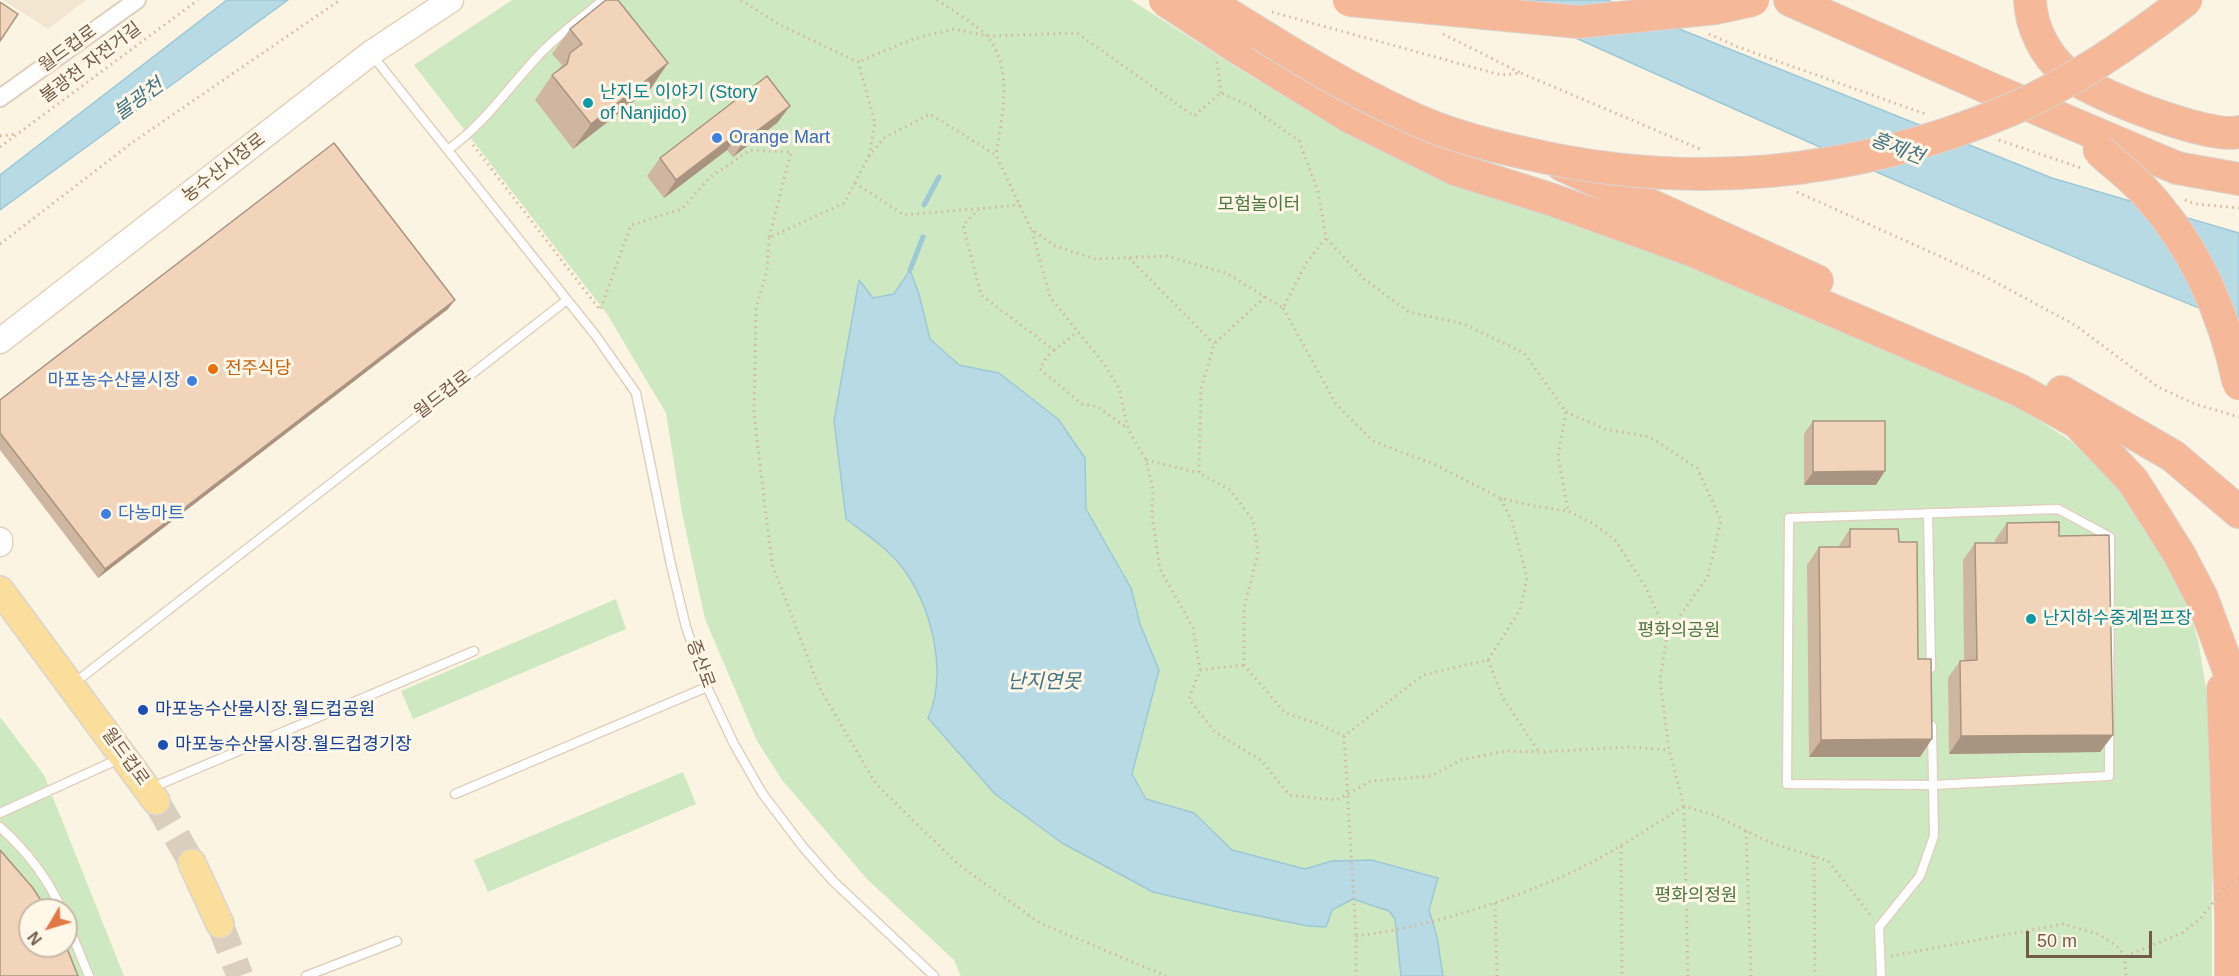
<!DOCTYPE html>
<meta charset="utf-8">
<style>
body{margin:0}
#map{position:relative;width:2239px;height:976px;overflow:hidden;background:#fcf4e2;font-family:Helvetica,sans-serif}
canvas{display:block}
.north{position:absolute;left:18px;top:898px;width:60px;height:60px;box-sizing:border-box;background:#fff7e8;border:2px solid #c7b9a8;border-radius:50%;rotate:232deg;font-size:16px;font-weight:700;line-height:24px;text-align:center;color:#735b49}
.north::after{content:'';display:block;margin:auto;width:21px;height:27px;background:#e47748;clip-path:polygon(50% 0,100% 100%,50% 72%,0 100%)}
.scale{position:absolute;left:2026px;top:931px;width:126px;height:27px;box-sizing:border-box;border:3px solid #735b49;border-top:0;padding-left:8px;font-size:18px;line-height:21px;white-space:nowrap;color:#735b49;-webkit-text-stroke:4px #fff7e8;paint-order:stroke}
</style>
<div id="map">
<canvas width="2239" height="976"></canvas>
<div class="north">N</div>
<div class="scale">50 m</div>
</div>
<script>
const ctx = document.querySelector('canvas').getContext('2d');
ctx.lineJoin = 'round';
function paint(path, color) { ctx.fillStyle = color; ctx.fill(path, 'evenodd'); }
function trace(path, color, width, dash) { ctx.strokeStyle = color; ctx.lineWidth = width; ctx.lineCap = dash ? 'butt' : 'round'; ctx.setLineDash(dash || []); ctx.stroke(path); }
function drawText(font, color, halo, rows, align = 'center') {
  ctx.font = font + ' Helvetica,"Noto Sans KR",sans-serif'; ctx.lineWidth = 6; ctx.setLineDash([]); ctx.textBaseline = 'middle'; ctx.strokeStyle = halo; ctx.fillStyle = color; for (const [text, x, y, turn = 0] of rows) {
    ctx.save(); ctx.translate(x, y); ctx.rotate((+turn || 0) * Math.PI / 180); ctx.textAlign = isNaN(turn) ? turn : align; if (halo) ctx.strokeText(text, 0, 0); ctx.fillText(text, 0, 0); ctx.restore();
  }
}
paint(new Path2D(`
 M3,0H86L48,29Z`), '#f3e6d0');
paint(new Path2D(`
 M512,0H1131L1252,77L1396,154L1580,228L1659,254L1821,316L2013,404L2071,441L2114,479L2152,530L2184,592L2199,645L2207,695L2212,855V976H1443L1437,937L1429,910L1437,878L1332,861L1305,869L1232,850L1194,814L1147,799L1132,775L1159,670L1140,624L1131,588L1086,509L1085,458L999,373L959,365L930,339L919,294L909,270L894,294L873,298L860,281L846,519C866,534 890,550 905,571C933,610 948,673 928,718L995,794L1062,843L1153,891L1234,911L1308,926L1352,899L1389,911L1395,919L1401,976H961L954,960L867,879L782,780L757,741L705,619L682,513L666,413L607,314L414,65Z
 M616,599L626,629L413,719L401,691Z
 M0,717L44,775L124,976H0ZM30,910H66V946H30Z
 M683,772L696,804L488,892L474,860Z`), '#cee9c1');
const water = new Path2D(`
 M227,0H288L0,210V175Z
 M1491,0H1607L2052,178L2239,233V324C1986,224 1739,111 1491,0Z
 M910,270L919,294L930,339L959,365L999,373L1058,419L1085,458L1086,509L1131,588L1140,624L1159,670L1132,774L1146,799L1194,813L1232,850L1305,869L1332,861L1371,860L1438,878L1429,910L1437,937L1443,976H1401L1395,919L1389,911L1353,899L1332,910L1326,927L1308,926L1234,911L1153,892L1062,843L995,794L928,718C948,673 932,610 905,571C890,550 866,534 846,519L834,421L859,280L873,298L894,294Z`);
paint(water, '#b7dae5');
trace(water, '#9dc9d6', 1.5);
trace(new Path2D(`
 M924,205L939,177
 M910,270L923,237`), '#9dc9d6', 5);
trace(new Path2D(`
 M156,801L192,863
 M220,924L240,976`), '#dacebc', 27, [27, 14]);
const lane = new Path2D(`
 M372,55L596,336L636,393L671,565L686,627L707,687L734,744L762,793L803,847L833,881L934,976
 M449,149C485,123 509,87 539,55C558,35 582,18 603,0
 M2058,509L2110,537L2109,776L1933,785L1787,784L1789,518Z
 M1928,513L1931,668
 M73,684L567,300
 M151,788L474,651
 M455,794L707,687
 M0,813L119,759
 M0,827C27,851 47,877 62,910
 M66,920L89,976
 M306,976L397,941
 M1881,976L1879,927L1920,876L1934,836L1932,726`);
const street = new Path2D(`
 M0,98L137,0`);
const secondary = new Path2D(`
 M0,341L371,53L451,0
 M0,540V544`);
const primary = new Path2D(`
 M0,590L156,801
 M192,863L220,924`);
const highway = new Path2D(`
 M1790,0L1991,89L2177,168L2239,179
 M2030,0C2031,27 2045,55 2066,73C2091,93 2209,140 2239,132
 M1235,46L1352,118L1455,169L1550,199L1694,251L2019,390L2077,422L2133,481L2179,554L2202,598L2228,668L2239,713
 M1562,165L1817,281
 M2062,392L2173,456L2239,512
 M2223,689L2231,918V976`);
trace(lane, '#e0d0be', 11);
trace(street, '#e0d0be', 20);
trace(secondary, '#e5d2bc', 27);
trace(primary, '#dbd4d0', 30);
trace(highway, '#dbd4d0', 34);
trace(new Path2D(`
 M741,0L780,25L858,62L875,122L869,156
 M937,0C950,9 977,25 987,36C1014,69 1002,117 996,155
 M1272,12L1501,75L1521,73L1700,149
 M1443,34L1521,73
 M1709,34L1738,47L1928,115
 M1217,62L1221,93
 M0,136L16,134
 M1999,140L2084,169
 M473,145L600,310L631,225L682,209L709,178L750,150L791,152L769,238L844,203L869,156L884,138L930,114L996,155L1031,229L1055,246L1095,259L1166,256L1226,273L1283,308L1307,262L1326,238L1318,191L1299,141L1250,106L1221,93L1194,116L1077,33L987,36L954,29L913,39L858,62
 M0,147L198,0
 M855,183L904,215L1020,205
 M1797,192L1986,277L2075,325L2158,387L2195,404L2239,417
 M2185,200L2196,204L2239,208
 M979,209L963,225L981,295L1054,350L1078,332
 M1032,231L1050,297L1104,364L1119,388L1128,429L1146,460L1153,490L1152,516L1160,569L1193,628L1200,670L1189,699L1215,732L1262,761L1289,795L1337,800L1371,781L1431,776L1461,760L1505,751L1539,752L1630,747L1669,750
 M769,238L767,270L756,308L754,414L772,564L819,687L876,784L959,865L1040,923L1166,976
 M1327,239L1364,279L1409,312L1464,324L1524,353L1566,412L1558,456L1568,511
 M0,244L133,142L340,0
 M1129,258L1214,344
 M1265,297L1214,344L1201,389L1199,473L1230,490L1253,520L1258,553L1244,608V665L1285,713L1319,724L1344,736L1423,675L1488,660L1520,610L1527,578L1512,521L1500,498
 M1283,308L1336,404L1373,441L1436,465L1500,498L1534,506L1568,511L1594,524L1615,540L1645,586L1667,634L1660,680L1669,750L1684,806L1714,815L1769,842L1828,861L1873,918
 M1054,350L1046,358L1040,369L1082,404L1098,407L1127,428
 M1566,412L1605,429L1650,437L1697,468L1721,520L1708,576L1667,634
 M1146,460L1199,473
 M1488,660L1503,698L1539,752
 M1200,670L1244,665
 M1344,736L1356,936V976
 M1684,807L1688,976
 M1746,831L1751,976
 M1621,846L1622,976
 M1814,856L1815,976
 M1495,903L1497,976
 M1356,936C1426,927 1497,905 1561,877C1605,858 1644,831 1684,806
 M1891,956L2063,924L2098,934L2119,948L2125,957L2126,976
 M2126,956L2182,933`), '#d5b79d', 3, [1.5, 4.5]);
trace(lane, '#fff', 8);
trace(street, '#fff', 16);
trace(secondary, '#fff', 24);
trace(primary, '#fade9b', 27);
trace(highway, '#f5b899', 32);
const highwayBridge = new Path2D(`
 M1165,0L1235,46
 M1205,0C1273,42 1340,86 1414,119C1447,134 1484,144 1520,152C1687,192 1853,177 2010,110C2074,82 2131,42 2186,0
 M1349,0L1578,22L1716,8L1753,0
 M2099,150C2115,165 2133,178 2147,194C2196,248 2224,313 2239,384`);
trace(highwayBridge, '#dbd4d0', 34, []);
trace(new Path2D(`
 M2182,933L2201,918L2226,886L2239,878`), '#d5b79d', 3, [1.5, 4.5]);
trace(highwayBridge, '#f5b899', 32);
paint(new Path2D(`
 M570,29L668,63L651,88L573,149L535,100L552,75L557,71L562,65L552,54Z
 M790,106L777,123L733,157L727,150L664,198L647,176L660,158Z
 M448,309L98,578L0,450V400Z
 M1813,421L1876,485H1804V434Z
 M2007,523L2059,536L2113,735L2100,752L1949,754L1948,678L1960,661L1964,660L1963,560L1975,543H1995V540Z
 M1850,529L1899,542L1918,659L1920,757H1809L1807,565L1819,547H1838Z`), '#cfb6a0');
paint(new Path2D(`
 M668,63L651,88L573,149L591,124Z
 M790,106L777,123L733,157L745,140Z
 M739,132L727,150L664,198L676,180Z
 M455,300L448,309L98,578L105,569Z
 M1885,471L1876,485H1804L1813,472Z
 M2113,735L2100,752L1949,754L1961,736Z
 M1932,739L1920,757H1809L1821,740Z`), '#a99482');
const building = new Path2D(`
 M606,0H618L668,63L591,124L552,75L567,64L570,53L582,44L570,29Z
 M0,2L18,14L0,41Z
 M767,76L790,106L745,140L739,132L676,180L660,158Z
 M334,143L455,300L105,569L0,433V400Z
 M1813,421H1885V471L1813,472Z
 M2059,522V536L2109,535L2113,735L1961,736L1960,661L1977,660L1975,543H2007V523Z
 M1850,529H1898L1899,542H1917L1918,659H1931L1932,739L1821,740L1819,547H1850Z
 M0,850L33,888L47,910H30V946H66L78,976H0Z`);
paint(building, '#f1d4ba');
trace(building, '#a99482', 1.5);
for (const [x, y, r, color] of [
 [588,103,6,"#0f9aa8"],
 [717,138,6,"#3f7fe0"],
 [213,369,6,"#e8710a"],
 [192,381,6,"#3f7fe0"],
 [106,514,6,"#3f7fe0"],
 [2031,619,6,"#0f9aa8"],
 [143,710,6,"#1a4fb4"],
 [163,745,6,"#1a4fb4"]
]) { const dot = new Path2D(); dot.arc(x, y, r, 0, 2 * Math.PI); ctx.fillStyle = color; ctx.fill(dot); trace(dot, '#fff7e8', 2); }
drawText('18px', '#735b49', '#fff7e8', [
 ["월드컵로",68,49,-36],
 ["불광천 자전거길",91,63,-37],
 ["농수산시장로",224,168,-38],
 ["월드컵로",443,395,-38],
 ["증산로",700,664,70],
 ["월드컵로",125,757,54]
]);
drawText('18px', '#0d838f', '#fff7e8', [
 ["난지도 이야기 (Story",600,93],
 ["of Nanjido)",600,114],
 ["난지하수중계펌프장",2043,619]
], 'left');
drawText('18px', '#366cbe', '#fff7e8', [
 ["Orange Mart",729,138],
 ["마포농수산물시장",180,381,"right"],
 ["다농마트",118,514]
], 'left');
drawText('18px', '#4d7841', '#fff7e8', [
 ["모험놀이터",1259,205],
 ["평화의공원",1679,631],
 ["평화의정원",1696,896]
]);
drawText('18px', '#c56008', '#fff7e8', [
 ["전주식당",225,369]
], 'left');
drawText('18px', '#164399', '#fff7e8', [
 ["마포농수산물시장.월드컵공원",155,710],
 ["마포농수산물시장.월드컵경기장",175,745]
], 'left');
drawText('italic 20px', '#437586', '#fff7e8', [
 ["불광천",139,100,-36],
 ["홍제천",1897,149,21],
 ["난지연못",1044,682]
]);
</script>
